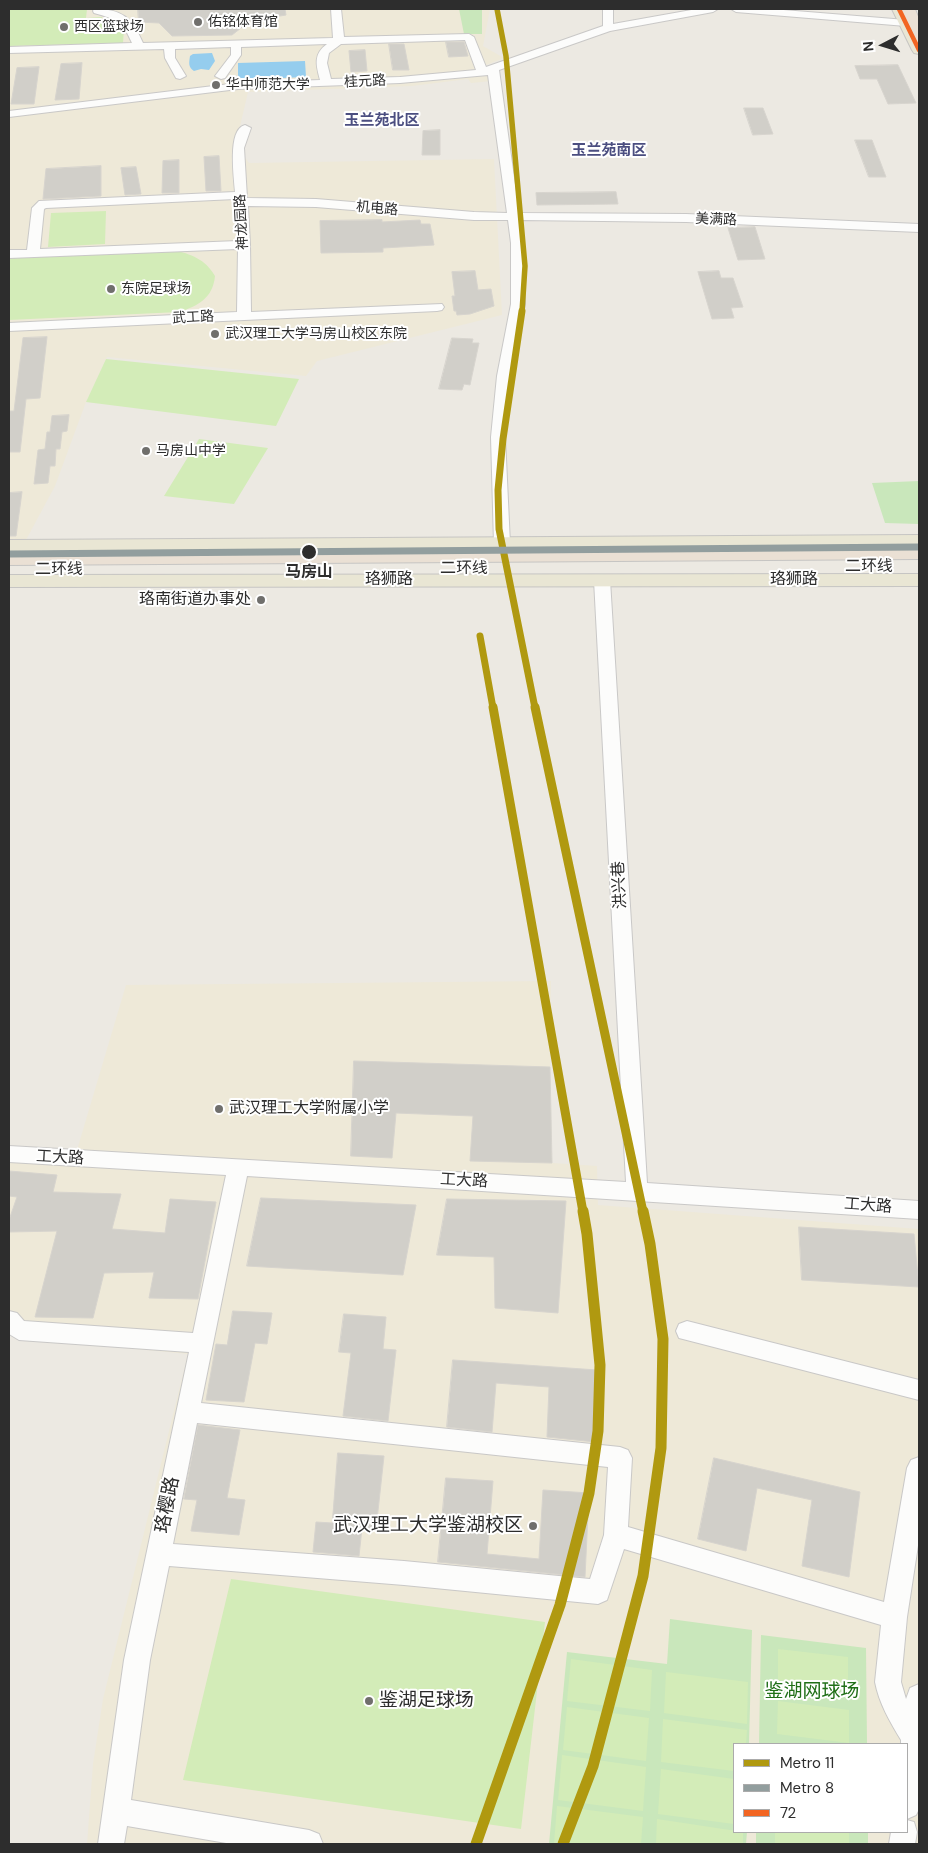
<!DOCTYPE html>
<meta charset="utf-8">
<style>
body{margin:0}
#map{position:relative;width:928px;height:1853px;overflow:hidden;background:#ece9e2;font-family:"DM Sans",sans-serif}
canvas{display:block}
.frame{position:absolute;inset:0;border:10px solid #2d2d2d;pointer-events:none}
.legend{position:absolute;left:733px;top:1743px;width:175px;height:90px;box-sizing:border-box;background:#fff;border:1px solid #ababab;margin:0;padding:6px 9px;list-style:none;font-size:15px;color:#2d2d2d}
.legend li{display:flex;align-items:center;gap:10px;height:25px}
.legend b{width:25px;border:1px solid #ababab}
.north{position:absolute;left:858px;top:20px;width:50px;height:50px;-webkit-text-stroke:4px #fff;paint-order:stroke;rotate:265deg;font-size:14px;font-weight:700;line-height:20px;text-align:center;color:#2d2d2d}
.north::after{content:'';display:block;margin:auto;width:18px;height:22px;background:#2d2d2d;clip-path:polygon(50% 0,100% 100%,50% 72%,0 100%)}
</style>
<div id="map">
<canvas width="928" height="1853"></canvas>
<div class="frame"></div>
<ul class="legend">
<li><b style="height:6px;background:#b09910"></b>Metro 11</li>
<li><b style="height:6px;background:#929e9e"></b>Metro 8</li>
<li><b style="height:6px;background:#f26522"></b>72</li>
</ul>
<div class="north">N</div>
</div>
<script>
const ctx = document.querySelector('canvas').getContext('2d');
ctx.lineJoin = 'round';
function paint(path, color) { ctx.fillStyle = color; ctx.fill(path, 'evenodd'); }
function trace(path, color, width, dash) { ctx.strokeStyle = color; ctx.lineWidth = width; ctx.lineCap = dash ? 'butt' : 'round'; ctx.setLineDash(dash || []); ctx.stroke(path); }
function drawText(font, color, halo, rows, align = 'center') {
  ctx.font = font + ' "DM Sans","Noto Sans SC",sans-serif'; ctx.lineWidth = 4; ctx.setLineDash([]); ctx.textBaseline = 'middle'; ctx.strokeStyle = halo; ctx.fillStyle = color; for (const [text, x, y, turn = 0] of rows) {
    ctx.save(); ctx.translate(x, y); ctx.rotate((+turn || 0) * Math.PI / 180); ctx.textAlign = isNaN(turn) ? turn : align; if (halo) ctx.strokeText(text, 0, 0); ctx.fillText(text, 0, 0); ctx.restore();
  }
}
paint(new Path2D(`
 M9,9H490L483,46L504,58L486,65L491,81L471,83L468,79L412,86L248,92L235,148H238L249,163L494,159L502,315L317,361L306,376L107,357L86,402L55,486L26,540H9Z
 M551,981L550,1067L552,1163L597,1166L598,1205L919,1229V1844H87L93,1764L103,1699L188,1354L22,1338L9,1326V1149L77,1150L126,985ZM734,1744H907V1832H734Z`), '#eee9d8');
paint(new Path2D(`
 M459,9H482V34H464Z
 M919,481V524L885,523L872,483Z
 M670,1619L752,1630L749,1744H734V1832H747L746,1844H549L567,1652L667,1664Z
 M761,1635L866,1648L867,1744H759Z
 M756,1832H868V1844H756Z`), '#c9e7bb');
paint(new Path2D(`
 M9,9H87L86,18L102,17V24H114L124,29L123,43L9,46Z
 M106,211L105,244L48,247L51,213Z
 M173,250C191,254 205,259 215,276C213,298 198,306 179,312L9,320V257Z
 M106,359L299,379L276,426L86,402Z
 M199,439L268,448L234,504L164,496Z
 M231,1579L545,1622L521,1829L183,1780Z
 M778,1649L848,1657V1689L778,1680Z
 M571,1659L652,1670L650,1711L567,1701Z
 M666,1672L748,1682L747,1724L664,1713Z
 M778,1701L849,1710V1743L777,1734Z
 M567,1707L649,1718L646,1761L563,1750Z
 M663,1719L747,1730L746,1744H734V1771L661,1762Z
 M562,1755L646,1767L643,1811L558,1800Z
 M661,1769L734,1779V1824L658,1814Z
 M557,1806L643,1817L641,1844H554Z
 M657,1819L743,1832V1844H656Z
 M775,1832H849V1844H775Z`), '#d3ecb8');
paint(new Path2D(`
 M212,53L215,61L209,70L201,69L194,71C188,67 189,63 190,56L193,54Z
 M305,61L306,77L238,80V63Z`), '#95cdee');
const building = new Path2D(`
 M138,9H285L286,15L250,21L232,35L172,36L159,23L139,22Z
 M446,42H464L468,56L449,57Z
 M389,44H404L409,70H393Z
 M365,50L367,71L351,72L349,51Z
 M82,63L79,99L55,100L61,64Z
 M898,65L916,103L888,104L877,79H860L855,66Z
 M39,67L34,104H11L17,68Z
 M744,108H763L773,134L753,135Z
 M440,130V155H422L423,131Z
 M855,140H872L886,177H869Z
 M219,156L221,191H206L204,157Z
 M179,160V193H162L163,161Z
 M101,166V196L43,199L46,169Z
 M136,167L141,194L125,195L121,168Z
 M616,192L618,204L537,205L536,193Z
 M382,220V222L420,220L421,224H430L434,245L383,248V252L321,253L320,221Z
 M755,227L765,259L738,260L728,228Z
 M475,271L478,290L491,289L494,306L470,314L457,315L456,311H454L452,296H455L452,272Z
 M719,271L721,278H733L743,307L731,308L734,318L712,319L698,272Z
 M47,337L40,398L26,399L20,452H9V411H14L23,338Z
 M452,338L473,339L472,343H479L470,385L464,384L462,390L439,389Z
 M69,415L67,431L62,432L60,449H56L55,466H50L48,483L34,484L38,450L45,449L47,432H50L52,416Z
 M22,492L16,536H9V493Z
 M354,1061L550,1067L552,1163L470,1161L473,1116L396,1113L392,1158L351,1156Z
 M9,1171L57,1175L53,1192L121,1194L112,1229L165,1233L170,1199L216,1202L198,1299L149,1298L154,1272L104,1273L93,1318L35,1317L57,1231L9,1232V1220L17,1197L9,1196Z
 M261,1198L416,1205L403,1275L247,1266Z
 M447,1199L566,1201L558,1313L495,1308L494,1257L437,1255Z
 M799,1227L914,1234L919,1287L802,1280Z
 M233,1311L272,1313L267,1344L255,1343L244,1402L206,1400L216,1344L227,1345Z
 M344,1314L386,1317L383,1349L396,1350L388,1421L343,1416L351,1353L339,1352Z
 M453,1360L597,1370L595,1442L547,1437L549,1387L496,1383L492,1432L447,1427Z
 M198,1425L240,1430L227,1498L245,1500L239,1535L191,1531L197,1500L184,1499Z
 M338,1453L384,1456L376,1529L362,1528L359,1556L313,1552L316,1522L332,1523Z
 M714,1458L860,1492L849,1577L802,1566L812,1500L757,1488L746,1551L698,1539Z
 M446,1478L493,1481L487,1554L539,1559L543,1490L589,1493L585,1577L438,1562Z`);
paint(building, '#d1cfc9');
trace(building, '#d7d4ce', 1);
const minor = new Path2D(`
 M94,9C123,9 132,18 143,43L333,38L331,9H341L344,37L469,34L474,37L486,67L603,26V9H613V24L697,9H718L713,12L610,31L499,70L519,213L686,214L919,224V232L686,222L520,220L523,243L525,304L511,376L505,437L510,544L507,547H497L494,544L491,437L497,376L511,304V243L508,220H474L316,207L248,206L250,245L251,312L442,304L444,307L442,310L437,311L9,331V323L237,312L238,249L9,258V250H27L32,208L39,201L235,192C234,177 227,129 245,125L251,128L244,148L247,198L316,199L474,212L507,213L488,75L400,83L238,89L9,117V111L238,83L320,80C316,65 313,54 327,44L241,47V55L225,78L221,79L215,76L231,55V47L175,49V58L186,76L180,79L176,78L165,58L164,49L9,53V47L132,43C122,20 118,20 94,13L93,11ZM465,40L476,70L400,77L331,79L327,63L329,53L341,44ZM235,199L238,241L40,249L44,209L46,208Z
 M731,9H771L906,20L911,23L906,26L736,12Z
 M602,575L608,577L610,580L647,1183L919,1201V1219L247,1176L201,1403L620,1447L628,1450L632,1458L628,1527L884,1602L907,1468L911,1460L919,1457V1539L907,1617L901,1682L906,1699L910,1688L919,1684V1809L916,1815L907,1819V1744H901V1740C890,1722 879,1703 875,1682L881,1625L624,1549L607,1600L598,1604L404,1585L169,1566L150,1660L131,1800L309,1830L319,1834L323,1844H232L127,1826L124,1844H98L124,1660L189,1352L19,1340L9,1334V1311L17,1313L24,1321L193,1333L226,1175L9,1162V1146L626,1182L594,580L596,577ZM197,1423L608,1467L604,1535L590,1579L404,1561L173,1544Z
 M687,1321L919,1380V1400L679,1338L676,1331L679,1324Z
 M907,1820L914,1822L917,1832L915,1844H889L891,1832H907Z`);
const major = new Path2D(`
 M892,9H906L919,37V54L914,53L912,50Z
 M919,535V547L9,552V540Z
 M919,574V586L9,587V575Z`);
const highway = new Path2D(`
 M899,9H915L919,19V40L913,38L911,35Z
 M919,545V559L9,565V551Z`);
trace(minor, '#c9c8c7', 2);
trace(major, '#c6c5c3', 2);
trace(highway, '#c6c5c3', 2);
paint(minor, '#fcfcfb');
paint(major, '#e9e6d4');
paint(highway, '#eae0d4');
trace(new Path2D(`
 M899,9L919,50`), '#f26522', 4.5);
trace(new Path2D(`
 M497,9L506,56L525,266L522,312`), '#b09910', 5.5);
trace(new Path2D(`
 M522,311L503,439L498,490L499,529L535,708
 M480,636L493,708`), '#b09910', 7);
trace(new Path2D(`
 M493,707L583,1212
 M535,707L643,1212`), '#b09910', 9);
trace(new Path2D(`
 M476,1844L560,1605L589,1493L598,1431L600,1365L587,1234L583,1211
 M563,1844L593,1766L643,1576L661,1448L663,1339L650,1244L643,1211`), '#b09910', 11);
trace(new Path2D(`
 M9,554L919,547`), '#929e9e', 7);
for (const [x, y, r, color] of [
 [198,22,5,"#706f6c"],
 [64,27,5,"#706f6c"],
 [216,85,5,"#706f6c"],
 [111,289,5,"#706f6c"],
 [215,334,5,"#706f6c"],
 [146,451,5,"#706f6c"],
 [309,552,8,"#2d2d2d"],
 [261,600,5,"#706f6c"],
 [219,1109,5,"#706f6c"],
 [533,1526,5,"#706f6c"],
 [369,1701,5,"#706f6c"]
]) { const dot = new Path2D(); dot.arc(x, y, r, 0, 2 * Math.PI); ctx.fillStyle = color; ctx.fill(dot); trace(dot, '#fff', 2); }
drawText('14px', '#2d2d2d', '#fff', [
 ["佑铭体育馆",208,22],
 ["西区篮球场",74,27],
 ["华中师范大学",226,85],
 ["东院足球场",121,289],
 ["武汉理工大学马房山校区东院",225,334],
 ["马房山中学",156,451]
], 'left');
drawText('14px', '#2d2d2d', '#fff', [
 ["桂元路",365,82,-3],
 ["机电路",377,209,5],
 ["美满路",716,220,2],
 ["神龙园路",242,222,-93],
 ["武工路",193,318,-3]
]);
drawText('bold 15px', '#4b4e80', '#fff', [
 ["玉兰苑北区",382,121],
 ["玉兰苑南区",609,151]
]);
drawText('16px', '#2d2d2d', '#fff', [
 ["二环线",869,567],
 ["二环线",464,569],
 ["二环线",59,570],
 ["珞狮路",389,580],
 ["珞狮路",794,580],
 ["洪兴巷",620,885,-93],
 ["工大路",60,1158,3],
 ["工大路",464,1181,3],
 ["工大路",868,1206,4]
]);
drawText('bold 16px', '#2d2d2d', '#fff', [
 ["马房山",309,573]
]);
drawText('16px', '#2d2d2d', '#fff', [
 ["珞南街道办事处",251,600],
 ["武汉理工大学附属小学",229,1109,"left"]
], 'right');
drawText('19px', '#2d2d2d', '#fff', [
 ["珞樱路",168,1505,-79]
]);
drawText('19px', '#2d2d2d', '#fff', [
 ["武汉理工大学鉴湖校区",523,1526],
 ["鉴湖足球场",379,1701,"left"]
], 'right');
drawText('19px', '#206f18', '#fff', [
 ["鉴湖网球场",812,1692]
]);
</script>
